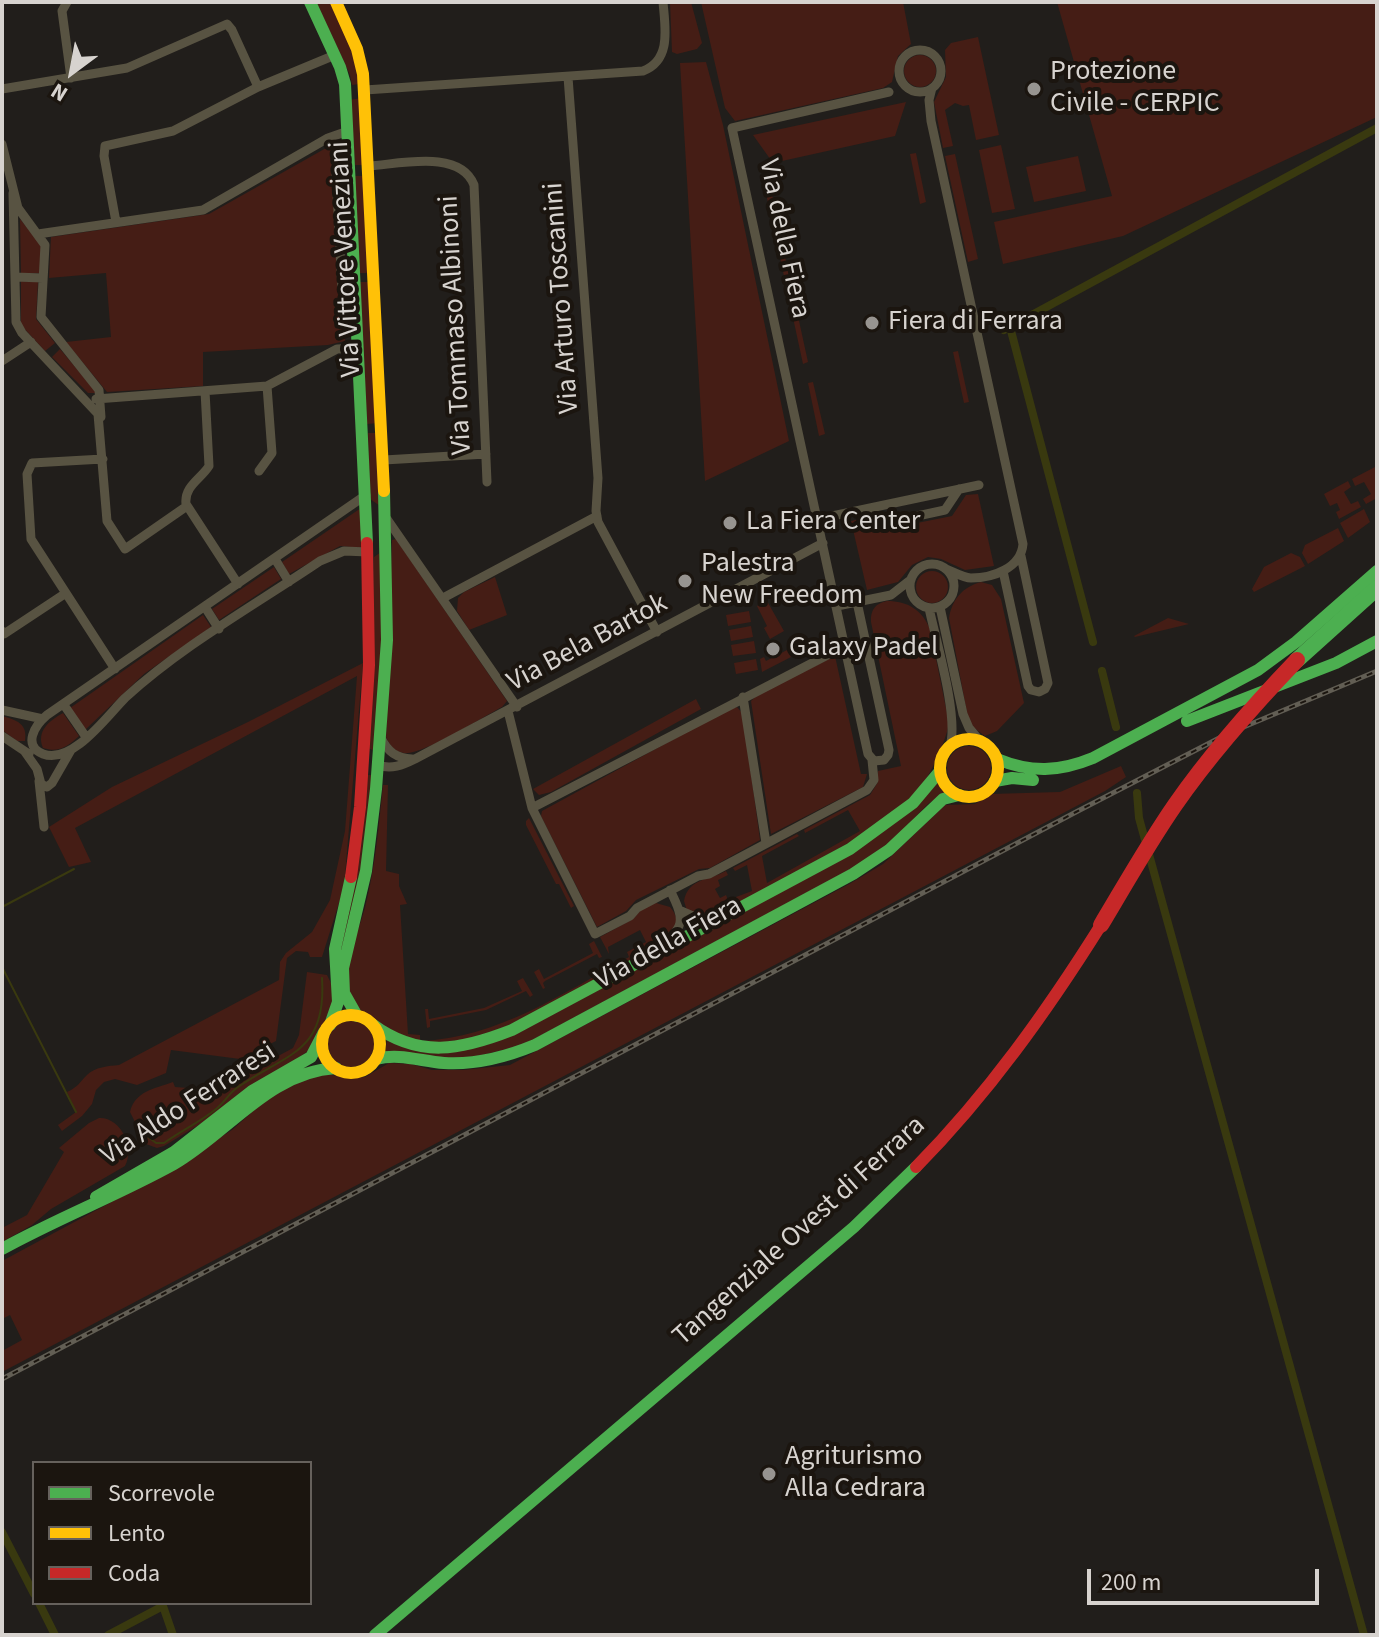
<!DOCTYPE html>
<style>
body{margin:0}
#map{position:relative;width:1379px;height:1637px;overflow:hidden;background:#211e1b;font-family:"Source Sans 3",sans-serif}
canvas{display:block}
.frame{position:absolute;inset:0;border:4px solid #d7d3cf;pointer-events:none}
.legend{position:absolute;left:32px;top:1461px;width:280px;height:144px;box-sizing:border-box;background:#1b150f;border:2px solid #66615c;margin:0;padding:10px 14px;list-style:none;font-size:24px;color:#d7d3cf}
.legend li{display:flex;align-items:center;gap:16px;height:40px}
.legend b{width:40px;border:2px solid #66615c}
.north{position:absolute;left:32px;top:32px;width:80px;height:80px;-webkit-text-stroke:6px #1b150f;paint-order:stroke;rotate:212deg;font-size:22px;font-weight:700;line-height:32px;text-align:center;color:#d7d3cf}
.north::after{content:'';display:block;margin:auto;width:28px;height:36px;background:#d7d3cf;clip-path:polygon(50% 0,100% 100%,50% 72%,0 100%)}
.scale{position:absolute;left:1087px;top:1569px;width:232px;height:36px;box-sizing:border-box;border:4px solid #d7d3cf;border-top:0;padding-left:10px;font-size:24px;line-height:28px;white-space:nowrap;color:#d7d3cf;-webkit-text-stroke:6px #1b150f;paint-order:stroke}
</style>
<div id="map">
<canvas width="1379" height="1637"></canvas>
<div class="frame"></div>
<ul class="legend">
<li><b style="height:10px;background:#4caf50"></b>Scorrevole</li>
<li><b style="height:10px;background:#ffc107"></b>Lento</li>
<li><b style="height:10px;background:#c62828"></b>Coda</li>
</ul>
<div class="north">N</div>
<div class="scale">200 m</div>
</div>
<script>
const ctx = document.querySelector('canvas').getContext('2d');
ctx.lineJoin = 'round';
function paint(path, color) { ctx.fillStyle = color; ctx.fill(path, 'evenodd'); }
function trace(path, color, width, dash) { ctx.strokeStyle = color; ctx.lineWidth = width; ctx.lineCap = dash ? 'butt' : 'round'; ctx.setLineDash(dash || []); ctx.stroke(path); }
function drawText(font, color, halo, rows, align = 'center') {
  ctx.font = font + ' "Source Sans 3",sans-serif'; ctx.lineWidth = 8; ctx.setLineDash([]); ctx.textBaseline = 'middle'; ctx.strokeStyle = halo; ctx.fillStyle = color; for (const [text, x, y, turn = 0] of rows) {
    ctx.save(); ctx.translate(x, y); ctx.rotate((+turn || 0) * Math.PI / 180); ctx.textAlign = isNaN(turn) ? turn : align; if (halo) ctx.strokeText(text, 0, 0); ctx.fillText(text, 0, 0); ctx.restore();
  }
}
paint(new Path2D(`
 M316,2H332L355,53L360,84L352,85L350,75Z
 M670,2H691L702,43L697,49L677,54L672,52Z
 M701,2H903L911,44L898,56L892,82L883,88L735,121L725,108Z
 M1057,2H1377V117L1123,236L1003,264L994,222L1112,196Z
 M978,37L999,135L976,140L969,105L963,106L955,103L945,110L953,146L943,148L934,102L946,77L945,50L951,43Z
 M904 71a16 16 0 1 1 32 0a16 16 0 1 1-32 0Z
 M706,62L723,125L789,441L705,481L680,63Z
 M361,98L365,165H355L350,100Z
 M906,102L895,136L773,163L753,135Z
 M335,143L345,341L328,345L203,352V386L107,392L66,342L111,337L106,273L49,278L51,237L209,214Z
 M1001,145L1015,209L992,213L979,150Z
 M916,153L926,202L920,204L910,154Z
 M955,154L978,259L968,262L945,156Z
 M1078,156L1086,191L1034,202L1026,167Z
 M354,176H366L371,273H359Z
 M769,180L780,231L775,233L763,181Z
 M20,219L42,246L40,273H21Z
 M784,252L808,362L803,364L779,253Z
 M21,281L38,282L36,319L55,343L45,351L21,325Z
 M359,282H373L379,423L367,424Z
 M60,349L97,393H88L52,357Z
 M958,351L969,402L964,403L953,352Z
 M813,382L825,434L819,436L808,383Z
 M368,433H380L383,508L370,499Z
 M1375,467L1377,471V498L1366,504L1363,499L1371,494L1364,482L1355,486L1352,479Z
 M1348,481L1351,487L1344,492L1351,504L1358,501L1361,507L1339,519L1336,512L1340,510L1337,503L1330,506L1324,494Z
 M978,494L994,566L965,570L941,559L928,557L912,565L898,582L867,590L851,521L864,518L882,530L952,516L966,495Z
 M361,508L363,548L340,546L289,574L282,562Z
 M1364,509L1370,522L1348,538L1340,523Z
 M1338,528L1344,541L1308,564L1302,553L1305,545Z
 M396,539L507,701L502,707C483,717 421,756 404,753C394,752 390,745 386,737L392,540Z
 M384,550V577L376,751L367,748L374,654V557Z
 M1291,553L1300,557L1305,566L1254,592L1252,589L1264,567Z
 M274,567L281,579L219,620L212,609Z
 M916 587a16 16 0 1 1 32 0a16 16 0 1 1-32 0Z
 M495,577L507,615L469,630L457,611L458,598L464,592Z
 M981,582L992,585L1001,599L1024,703L997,731L985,736L973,727L968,718L949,618C952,600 962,587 981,582Z
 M767,601L784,631L770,639L764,628L767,626L757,606Z
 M887,601C908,601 922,610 930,629L949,723C947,738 930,777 919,789C889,823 847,844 808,866C774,885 740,904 703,917L687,911L684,901C688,878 710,880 726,871L728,875L718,880L720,886L715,889L720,898L726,895L728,900L752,891L747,865L735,871L733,868L797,834L799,836L762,856L767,883L860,831L848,810L805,833L804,830L870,795L878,782V771L901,766L871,622C870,610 876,603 887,601Z
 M749,611L751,622L728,626L726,615Z
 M203,615L211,627L144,674L85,730L70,708Z
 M1168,618L1189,624L1135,637L1134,636Z
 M751,626L753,637L731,641L729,630Z
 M754,641L756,653L733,656L731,645Z
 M787,650L791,657L762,672L760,659L764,657L766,661Z
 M835,656L861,774H867L863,787L771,834L751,701L757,695Z
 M756,659L758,670L736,674L734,663Z
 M363,663L344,887L322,957H310L308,952L296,951L287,958L276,1041L240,1059L171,1050L166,1073L137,1085L115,1079L104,1082L96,1090L92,1104L82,1116L62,1131L58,1125L76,1112L67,1092C78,1087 79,1083 87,1075C95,1067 108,1066 119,1065L279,980L280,962L286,953L312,932L330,900L345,831L357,676L75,828L91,862L69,867L49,827L112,787L248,722Z
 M696,699L701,709L551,792L539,795L533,789Z
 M737,707L743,714L760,840L710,868L699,869L636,900L626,911L597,927L541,816L542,811L727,710Z
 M63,713L79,736C67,747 59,753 43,748C36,731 49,721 63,713Z
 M2,716C17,720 28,724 25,741H17L2,730Z
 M947 768a22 22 0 1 1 44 0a22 22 0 1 1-44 0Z
 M1121,766L1126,777L1105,791L2,1372V1351L22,1340L10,1315L2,1319V1261L143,1185L232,1130L270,1096L305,1077L320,1073L351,1078L365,1077L389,1063L411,1064L432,1070H463L510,1065L851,883L883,864L945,805L975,804L991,794L1060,792Z
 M366,775H374L362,874L341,958H338Z
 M937,782L945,792L928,804L892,841L866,861L523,1045L466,1059H441L385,1052L387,1040L487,1045L913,807Z
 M383,785H388L386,871L399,874V886L407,904L400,905L408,1034L420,1035V1041C498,1038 563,993 629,957L627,952L646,942L640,930L608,947L609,954L600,937L633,919L642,909L656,903L670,907C677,915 680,925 672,934C666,941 655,945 647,950C626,964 606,975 584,987C511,1025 430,1079 358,1008C348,999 347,988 347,975C348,950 362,924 367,899C376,861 379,823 383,785Z
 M529,818L574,906L571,908L559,884H556L526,825V821Z
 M594,941L602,957L599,958L597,954L545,981L543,983L545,988L543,989L534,972L539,969L544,979L593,953L589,944Z
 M307,972L327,975L332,985L334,1000L314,1047L217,1114L164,1146L157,1148L146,1144L130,1112C135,1091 154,1089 173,1082L175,1087L215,1090L293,1048L299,1035Z
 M523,978L533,995L530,997L526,991L486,1010L430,1021V1027L427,1028L425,1009H428L429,1019L484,1008L522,991L517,981Z
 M328 1044a23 23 0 1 1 46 0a23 23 0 1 1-46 0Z
 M99,1118C121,1117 135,1148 125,1166L51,1209L32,1225L2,1242V1228L27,1215L64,1152L59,1148L89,1123Z`), '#451d15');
trace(new Path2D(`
 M2,907L74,869
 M2,967L76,1112
 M147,1136L156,1143H164C181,1131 200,1122 216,1109C224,1103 229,1093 238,1087C287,1053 327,1053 322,978`), '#39390f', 2);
trace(new Path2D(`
 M1010,327L1093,642
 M1004,330L1377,128
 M1102,671L1116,727
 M1137,793L1139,818L1364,1635
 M2,1532L34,1594
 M39,1603L55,1635
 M108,1635L163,1606L173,1635`), '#39390f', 8);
trace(new Path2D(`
 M67,2L62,11L71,78
 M899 71a21 21 0 1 1 42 0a21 21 0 1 1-42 0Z
 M568,77L598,478L596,511L598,522L657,632
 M932,88L929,100L931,121L1023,544C1021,568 993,578 971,578C963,578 954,572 946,569
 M2,89L127,68L227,24L232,30L258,87
 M365,90L643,71C672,60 665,27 663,2
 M2,144L18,208L45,245L41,317L99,390L101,417
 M369,166C400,164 460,149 474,185L487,482
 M350,171L336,173L342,290L355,289
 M13,193L16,322L22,333L98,414L107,521L125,549L187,506
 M116,222L104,156L105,146L173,131L258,87L335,55
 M38,234L203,210L328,138L348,131
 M15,277L43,278
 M2,361L31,342
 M205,391L209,466C201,479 184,486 186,504L238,584
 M96,399L267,386L337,349L358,348
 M103,459L32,463L27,474L31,539L115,669
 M384,460L486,454
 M259,471L272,453L267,386
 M366,495L47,715C35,725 22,746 43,754C72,765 107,716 125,698C183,645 255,605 320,561L344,551L368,552
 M861,510L885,523L945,510L959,489
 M387,519L517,707
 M818,519L979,485
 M275,559L289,582
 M910 586a22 22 0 1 1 44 0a22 22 0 1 1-44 0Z
 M1003,571L1028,686L1031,690L1039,692L1045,689L1048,683L1021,556
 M443,598L597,516
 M857,602L889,750L888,755L884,760L874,761L868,754L732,128L889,92
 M837,606L891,595L909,581
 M205,607L219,629
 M940,607L963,714L969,728L980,741
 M929,608C936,641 959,717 950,746
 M2,631L4,634L66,593
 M743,697L766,843
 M64,705L86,737
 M2,710L43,719
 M508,711L532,808L595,934L630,916L637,908L698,876L709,874L867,790L874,780L872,760
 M2,736L29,754
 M381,738C388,752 396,758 412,759
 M25,752L37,769L41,784L47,787L52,783L71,750
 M378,765C391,770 403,765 415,759L823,543
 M39,781L44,827
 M532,808L845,646
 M681,911L702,920L721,912
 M655,947C685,929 686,922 670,890`), '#585342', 9);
trace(new Path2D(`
 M310,2L340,67L345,84L367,543
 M1187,721L1336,663L1377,641
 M997,759C1031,773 1059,772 1093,758L1258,670L1296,642L1377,571
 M995,781L1012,778L1033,780
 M357,1016L344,993L343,968L366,871L376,789L387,640L384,491
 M372,1024C419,1059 461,1050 512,1030L850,849L913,803L940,771
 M330,1025L338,1002L335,949L351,877
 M376,1059C399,1053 420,1061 444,1063C475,1065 506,1057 535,1045L853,874L889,850L943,799L959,795
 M96,1197L174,1152L252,1091L311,1057L324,1032
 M2,1249C58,1218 118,1195 174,1164C229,1132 269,1072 336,1068
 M375,1635L854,1227L916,1167`), '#4caf50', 12);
trace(new Path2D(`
 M336,2L357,49L363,74L384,491
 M940 768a29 29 0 1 1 58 0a29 29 0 1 1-58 0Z
 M322 1044a29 29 0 1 1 58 0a29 29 0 1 1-58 0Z`), '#ffc107', 12);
trace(new Path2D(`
 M351,877L360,807L369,665L367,543
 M916,1167C988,1094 1047,1011 1101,925`), '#c62828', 12);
const rail = new Path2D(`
 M2,1379L1076,812L1227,734L1377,671`);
trace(rail, '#625e54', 5);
trace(rail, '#1b150f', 2, [6]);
trace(new Path2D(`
 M1297,660L1377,588`), '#4caf50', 16);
trace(new Path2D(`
 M1101,925C1125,885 1148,844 1175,805C1211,753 1253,706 1297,660`), '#c62828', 16);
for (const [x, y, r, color] of [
 [1034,89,8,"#979490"],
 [872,323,8,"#979490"],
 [730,523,8,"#979490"],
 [685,581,8,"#979490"],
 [773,649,8,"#979490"],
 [769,1474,8,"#979490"]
]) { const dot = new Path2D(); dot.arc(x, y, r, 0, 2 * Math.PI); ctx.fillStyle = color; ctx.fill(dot); trace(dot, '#1b150f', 3); }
drawText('28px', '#d7d3cf', '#1b150f', [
 ["Protezione",1050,73],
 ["Civile - CERPIC",1050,105],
 ["Fiera di Ferrara",888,323],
 ["La Fiera Center",746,523],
 ["Palestra",701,565],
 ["New Freedom",701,597],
 ["Galaxy Padel",789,649],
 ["Agriturismo",785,1458],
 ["Alla Cedrara",785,1490]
], 'left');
drawText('28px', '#d7d3cf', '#1b150f', [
 ["Via della Fiera",783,239,78],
 ["Via Vittore Veneziani",347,259,-93],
 ["Via Arturo Toscanini",563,298,-94],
 ["Via Tommaso Albinoni",457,325,-93],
 ["Via Bela Bartok",588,644,-28],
 ["Via della Fiera",669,944,-29],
 ["Via Aldo Ferraresi",189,1105,-33],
 ["Tangenziale Ovest di Ferrara",800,1232,-42]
]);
</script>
